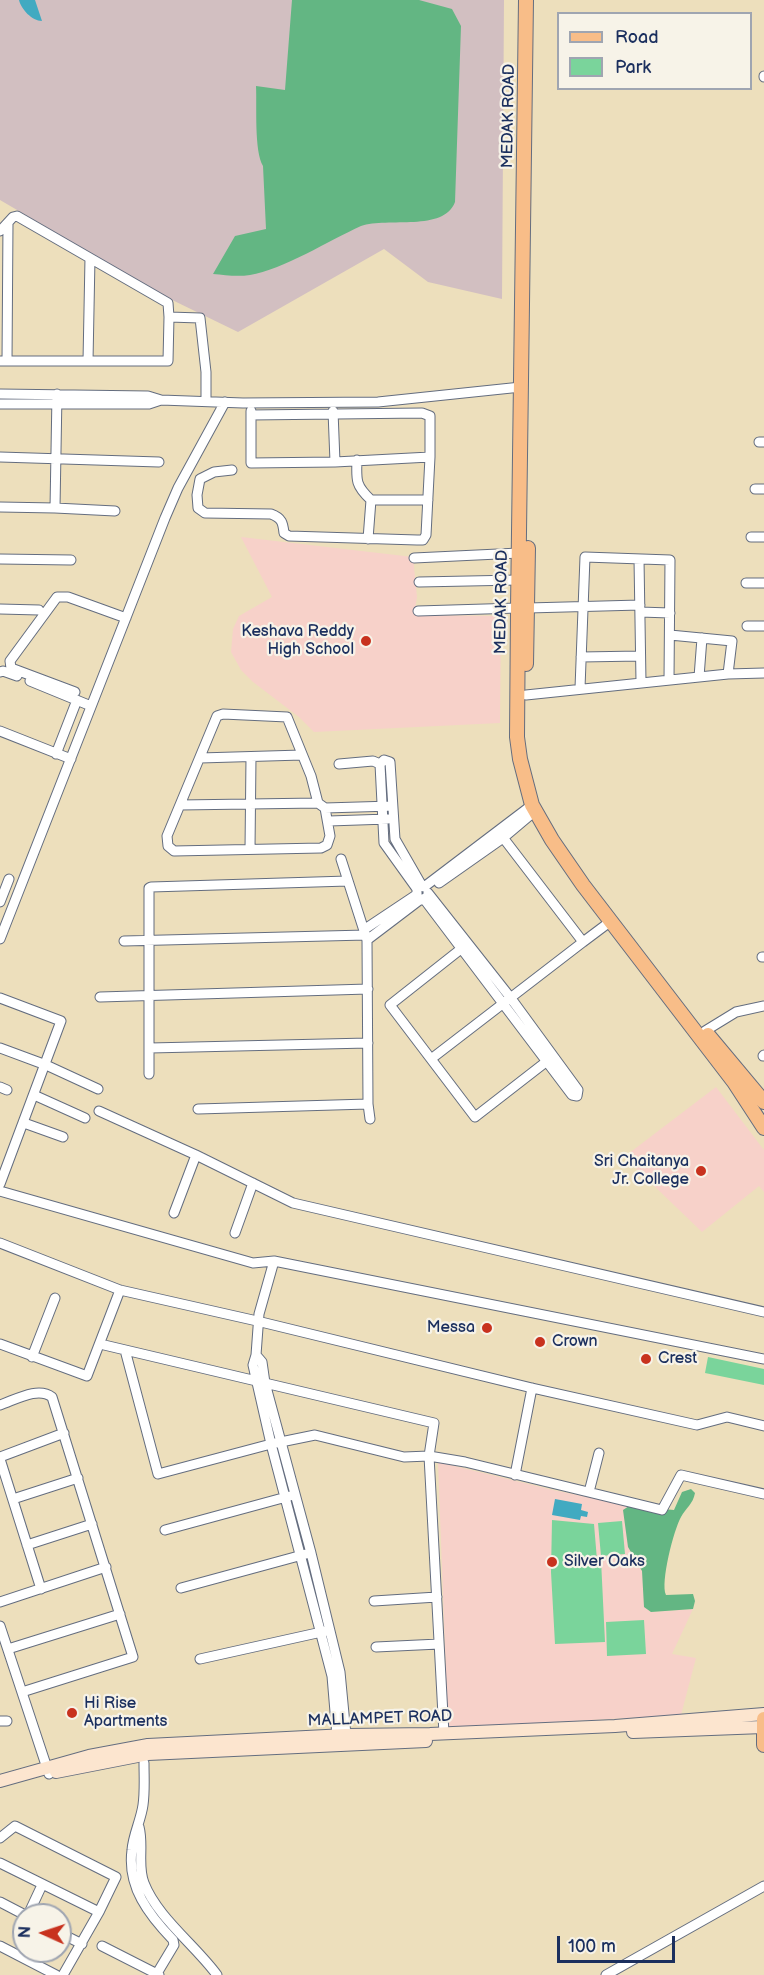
<!DOCTYPE html>
<style>
body{margin:0}
#map{position:relative;width:764px;height:1975px;overflow:hidden;background:#eddfbc;font-family:"Balsamiq Sans",sans-serif}
canvas{display:block}
.legend{position:absolute;left:557px;top:12px;width:195px;height:78px;box-sizing:border-box;background:#f7f3e8;border:2px solid #9fa5b1;margin:0;padding:8px 10px;list-style:none;font-size:18px;color:#1b2f5e}
.legend li{display:flex;align-items:center;gap:12px;height:30px}
.legend b{width:30px;border:2px solid #9fa5b1}
.north{position:absolute;left:12px;top:1903px;width:60px;height:60px;box-sizing:border-box;background:#f7f3e8;border:2px solid #9fa5b1;border-radius:50%;rotate:273deg;font-size:16px;font-weight:700;line-height:24px;text-align:center;color:#1b2f5e}
.north::after{content:'';display:block;margin:auto;width:21px;height:27px;background:#c8321e;clip-path:polygon(50% 0,100% 100%,50% 72%,0 100%)}
.scale{position:absolute;left:557px;top:1936px;width:118px;height:27px;box-sizing:border-box;border:3px solid #1b2f5e;border-top:0;padding-left:8px;font-size:18px;line-height:21px;white-space:nowrap;color:#1b2f5e;-webkit-text-stroke:4px #f7f3e8;paint-order:stroke}
</style>
<div id="map">
<canvas width="764" height="1975"></canvas>
<ul class="legend">
<li><b style="height:8px;background:#f8bd88"></b>Road</li>
<li><b style="height:16px;background:#7ad49b"></b>Park</li>
</ul>
<div class="north">N</div>
<div class="scale">100 m</div>
</div>
<script>
const ctx = document.querySelector('canvas').getContext('2d');
ctx.lineJoin = 'round';
function paint(path, color) { ctx.fillStyle = color; ctx.fill(path, 'evenodd'); }
function trace(path, color, width, dash) { ctx.strokeStyle = color; ctx.lineWidth = width; ctx.lineCap = dash ? 'butt' : 'round'; ctx.setLineDash(dash || []); ctx.stroke(path); }
function drawText(font, color, halo, rows, align = 'center') {
  ctx.font = font + ' "Balsamiq Sans",sans-serif'; ctx.lineWidth = 4.5; ctx.setLineDash([]); ctx.textBaseline = 'middle'; ctx.strokeStyle = halo; ctx.fillStyle = color; for (const [text, x, y, turn = 0] of rows) {
    ctx.save(); ctx.translate(x, y); ctx.rotate((+turn || 0) * Math.PI / 180); ctx.textAlign = isNaN(turn) ? turn : align; if (halo) ctx.strokeText(text, 0, 0); ctx.fillText(text, 0, 0); ctx.restore();
  }
}
paint(new Path2D(`
 M241,537L413,557L417,597L414,615L501,616L500,723L314,732L299,717L253,682L241,670L231,652L233,629L239,616L272,597Z
 M716,1087L764,1150V1192L759,1186L702,1232L624,1157Z
 M438,1462L553,1490L674,1515L652,1612L693,1609L672,1654L696,1658L681,1715L448,1728Z`), '#f7d1c9');
paint(new Path2D(`
 M0,0H504L502,299L428,282L384,249L238,332L164,296L0,200Z`), '#d2bfc1');
paint(new Path2D(`
 M708,1357L764,1369V1385L705,1373Z
 M552,1520L594,1524L597,1560H601L605,1642L555,1644L551,1572Z
 M622,1521L625,1554L601,1556L598,1523Z
 M644,1620L646,1654L607,1656L606,1622Z`), '#7ad49b');
paint(new Path2D(`
 M292,0H419L452,9L461,26L455,202C444,232 388,217 361,226C330,240 282,270 250,275C237,277 225,275 213,274L235,236L266,229L263,166C254,151 257,106 256,86L285,90Z
 M691,1489L695,1493C693,1504 686,1508 681,1517C674,1529 660,1583 666,1595L693,1594L695,1601L693,1609L651,1612L644,1607L642,1571L628,1547L623,1510L629,1506L674,1510L682,1492Z`), '#63b683');
paint(new Path2D(`
 M19,0H35L42,21C32,21 21,9 19,0Z
 M555,1499L582,1504L581,1510L588,1512L587,1517L581,1516L580,1520L552,1515Z`), '#41aac1');
const minor = new Path2D(`
 M764,76V77
 M0,231L13,217L17,216L168,303L169,317
 M0,361H168L169,317L200,318L206,372V401
 M7,361L8,223
 M88,361L90,258
 M0,394L148,396L161,400L243,403L378,402L521,387
 M57,394L55,508L115,511
 M0,404H149L161,400
 M251,411V463L335,462L333,411
 M251,415L422,413L430,416V457L335,462
 M759,442H764
 M0,457L159,462
 M357,460C356,481 356,486 371,500L368,539
 M232,470L214,472L200,479L197,495L198,508L205,513L271,514C282,518 283,523 284,533L289,536L417,540H423L426,535L430,457
 M755,489H764
 M371,500H428
 M0,507L55,508
 M751,537H764
 M414,558L519,553
 M0,559L71,560
 M639,559L641,682
 M419,582L518,580
 M746,583H764
 M528,608L640,605
 M0,609L39,610
 M418,611L518,608
 M640,612L670,613
 M747,626H764
 M670,635L732,641L728,674
 M581,657L640,656
 M0,672L3,671L17,676
 M699,677L702,638
 M30,681L91,706
 M580,688L585,557L670,560L669,680
 M75,692L11,668L10,661L57,597H68L126,618
 M526,695L728,674L764,673
 M0,731L71,759
 M56,754L77,700
 M200,758L302,755
 M339,764L373,761L380,764L384,760L390,762L395,839L422,886
 M380,764L384,843L417,889V897L422,900L428,896
 M180,805L318,803
 M325,808L330,836L327,845L321,848L174,851L168,846L167,836L217,716L223,714L287,717L311,776L318,803L325,808L392,806
 M329,821L388,819
 M250,849L251,757
 M341,859L367,940L368,1104L370,1119
 M439,883L503,838L535,811
 M424,887L532,805
 M424,899L572,1095L577,1096L578,1090L510,997L428,893
 M0,902L9,879
 M365,929L416,895
 M0,939L165,518L178,488L225,402
 M367,940L421,899
 M124,941L366,935
 M583,942L611,921
 M466,945L390,1005L475,1117L551,1058
 M762,957H764
 M100,997L368,989
 M0,998L61,1021L0,1184
 M705,1031L736,1012L764,1006
 M0,1048L46,1065L98,1089
 M150,1048L368,1043
 M763,1056L764,1055
 M431,1059L583,942L498,831
 M149,1074V888L151,887L348,881
 M0,1087L7,1090
 M34,1095L85,1118
 M198,1109L368,1104
 M99,1111L196,1155L293,1203L764,1312
 M24,1123L63,1137
 M0,1191L253,1263L274,1261L764,1359
 M174,1213L196,1155
 M235,1233L253,1183
 M0,1243L120,1290L257,1321L532,1388L697,1425L727,1417L764,1426
 M274,1261L259,1314L256,1355L253,1365L271,1444L332,1676L337,1736
 M0,1344L87,1376L120,1290
 M100,1344L434,1423L429,1456L444,1734
 M125,1350L158,1474L271,1444L315,1435L404,1457L429,1456L465,1462L662,1510L681,1475L764,1494
 M256,1355L262,1362L265,1383L311,1553L340,1672L346,1735
 M32,1357L55,1298
 M0,1405C15,1400 38,1386 52,1397L133,1657L22,1692
 M0,1457L64,1433
 M0,1459L41,1589
 M515,1475L532,1388
 M589,1492L599,1453
 M13,1499L78,1478
 M165,1530L290,1496
 M27,1545L92,1524
 M181,1588L306,1554
 M374,1601L437,1597
 M0,1602L106,1567
 M0,1626L49,1774
 M376,1647L439,1644
 M8,1649L120,1614
 M200,1659L326,1631
 M0,1721H7
 M144,1763C144,1777 145,1791 143,1805C141,1820 133,1835 132,1850C127,1887 149,1915 173,1940L174,1945L156,1975
 M139,1827C144,1846 137,1865 144,1883C157,1917 196,1946 217,1975
 M0,1838L15,1826L116,1877L99,1912L63,1975
 M0,1863L99,1912
 M0,1902L25,1915
 M28,1915L42,1885
 M60,1933L82,1944
 M0,1946L56,1975
 M102,1946L159,1975
 M606,1975L764,1886`);
const secondary = new Path2D(`
 M633,1732L763,1727
 M56,1772L148,1754L426,1741
 M0,1781L89,1756L148,1745L346,1735L430,1734L615,1726L764,1714`);
const primary = new Path2D(`
 M526,0L518,608L517,737L520,759L532,805L552,840L583,885L734,1082L764,1128
 M526,664L528,548
 M708,1035L764,1102
 M764,1719V1745`);
trace(minor, '#646d7f', 11);
trace(secondary, '#646d7f', 14);
trace(primary, '#646d7f', 16);
trace(minor, '#fff', 9);
trace(secondary, '#fce5cf', 12);
trace(primary, '#f8bd88', 14);
for (const [x, y, r, color] of [
 [366,641,6,"#c8321e"],
 [701,1171,6,"#c8321e"],
 [487,1328,6,"#c8321e"],
 [540,1342,6,"#c8321e"],
 [646,1359,6,"#c8321e"],
 [552,1562,6,"#c8321e"],
 [72,1713,6,"#c8321e"]
]) { const dot = new Path2D(); dot.arc(x, y, r, 0, 2 * Math.PI); ctx.fillStyle = color; ctx.fill(dot); trace(dot, '#f7f3e8', 2); }
drawText('16px', '#1b2f5e', '#f7f3e8', [
 ["MEDAK ROAD",509,116,-89],
 ["MEDAK ROAD",502,602,-89],
 ["MALLAMPET ROAD",380,1719,-2]
]);
drawText('16px', '#1b2f5e', '#f7f3e8', [
 ["Keshava Reddy",354,632,"right"],
 ["High School",354,650,"right"],
 ["Sri Chaitanya",689,1162,"right"],
 ["Jr. College",689,1180,"right"],
 ["Messa",475,1328,"right"],
 ["Crown",552,1342],
 ["Crest",658,1359],
 ["Silver Oaks",564,1562],
 ["Hi Rise",84,1704],
 ["Apartments",84,1722]
], 'left');
</script>
